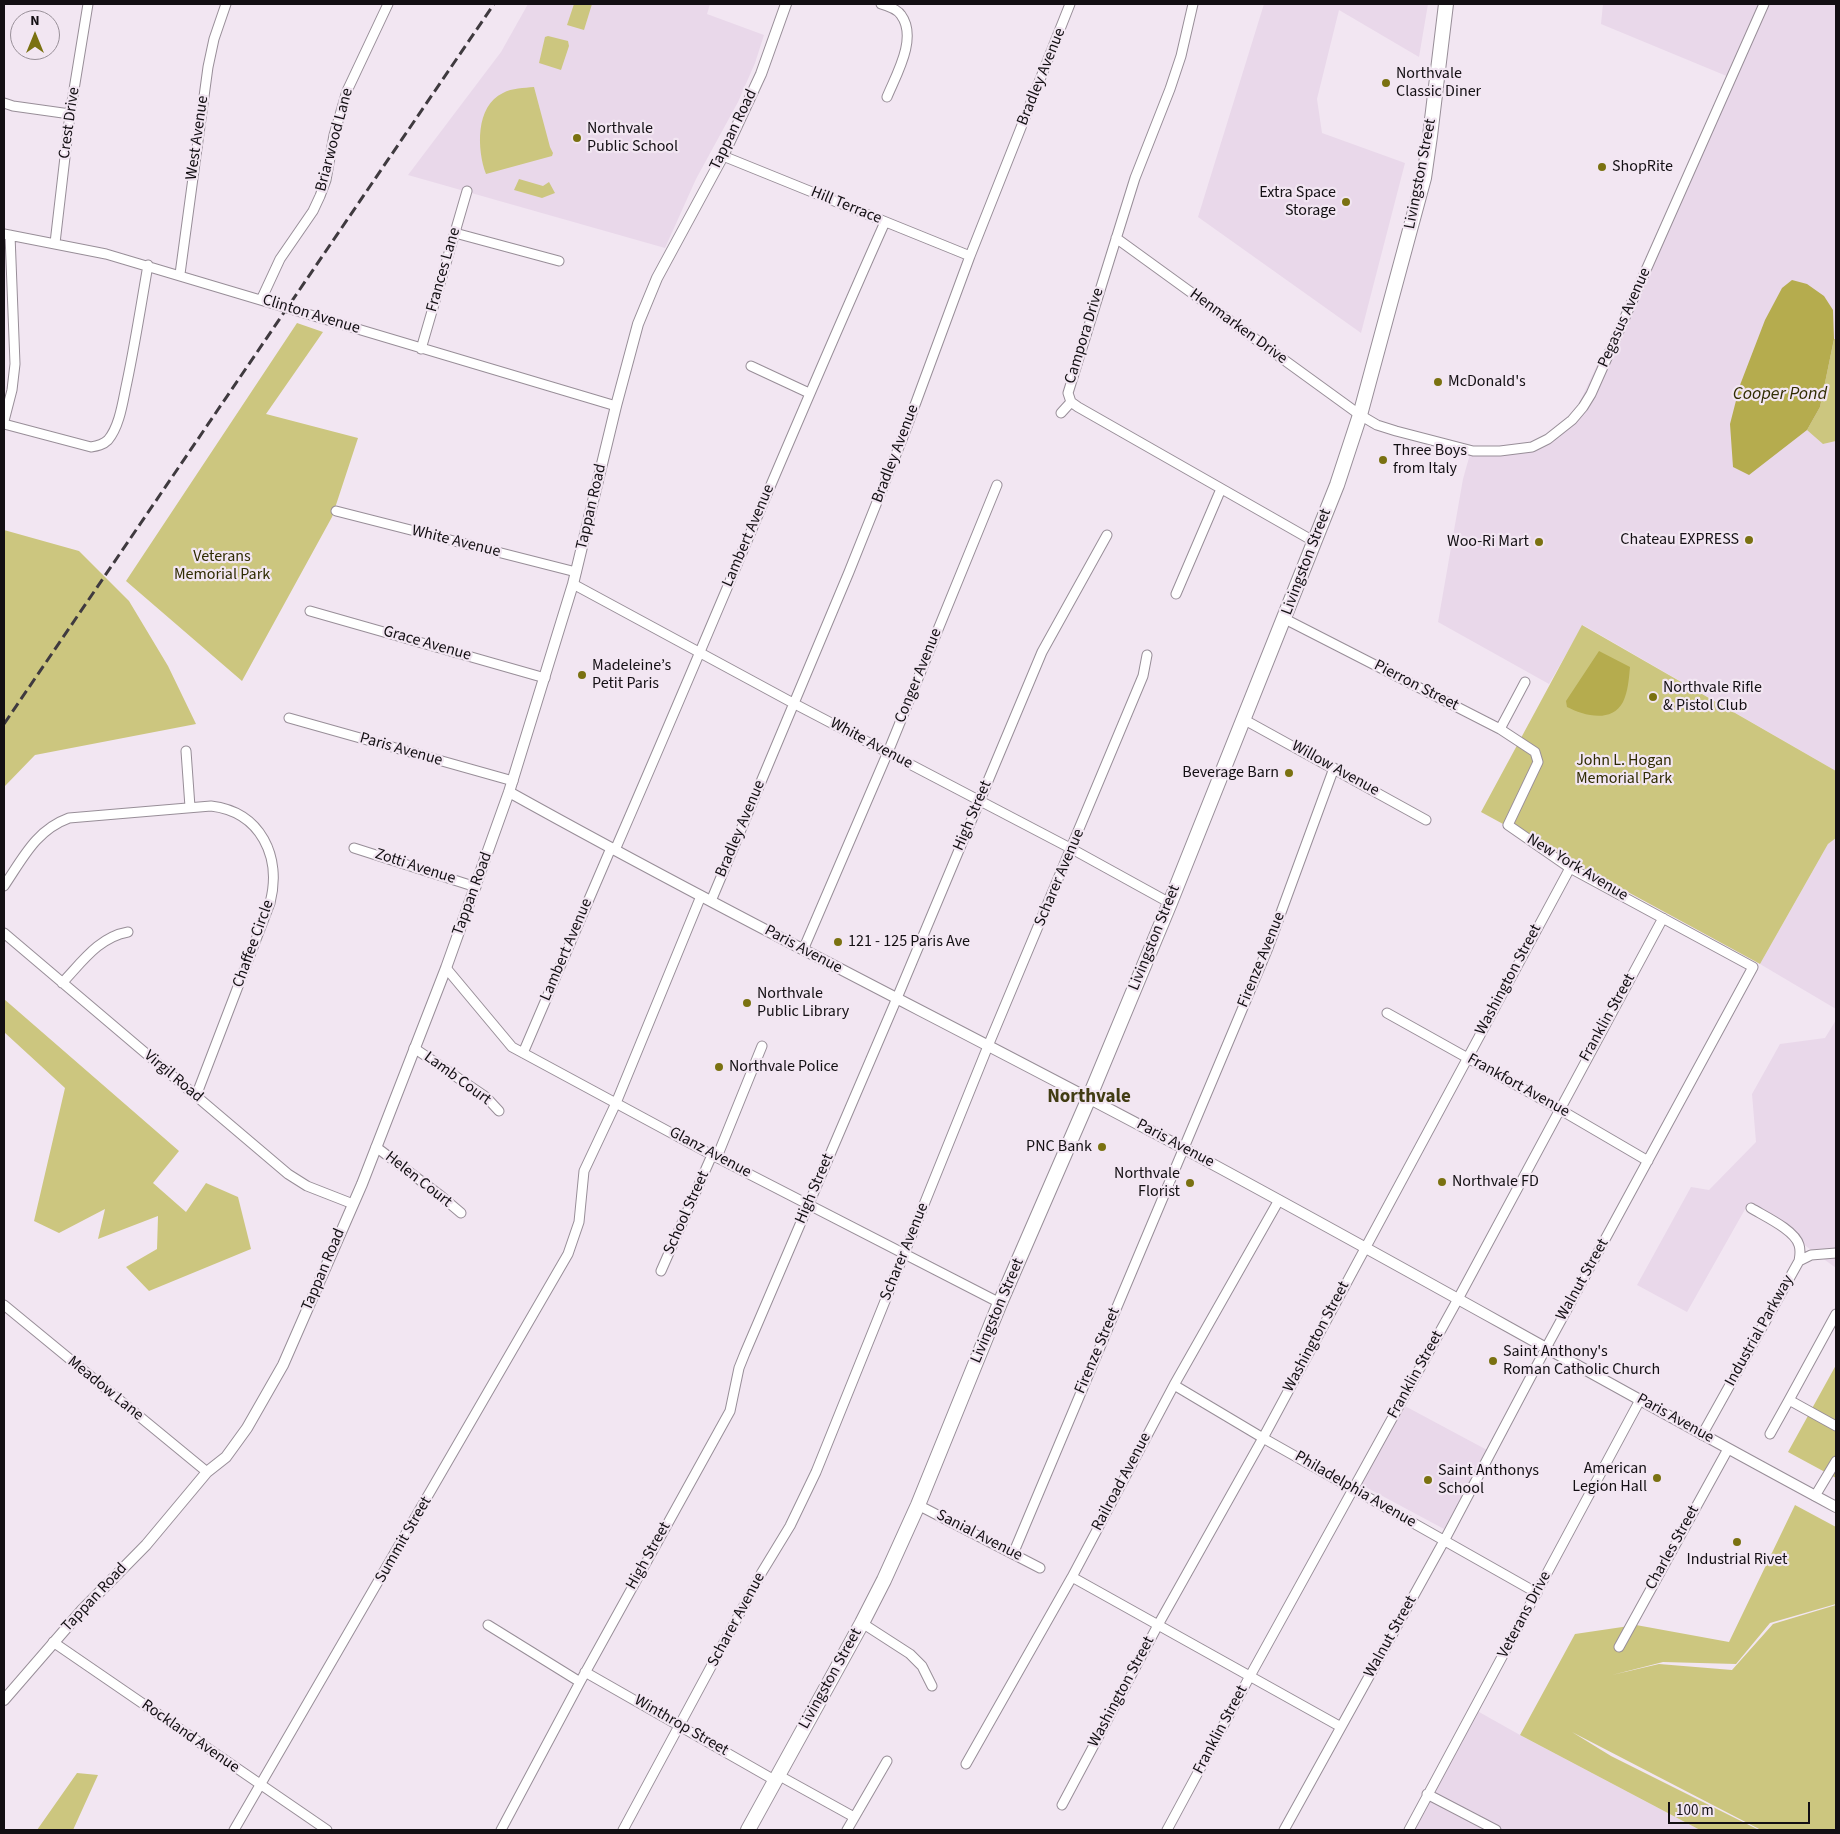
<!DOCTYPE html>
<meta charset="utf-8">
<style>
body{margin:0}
#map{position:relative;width:1840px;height:1834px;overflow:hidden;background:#f2e6f2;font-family:"Source Sans 3",sans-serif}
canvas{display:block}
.frame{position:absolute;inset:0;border:5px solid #130f13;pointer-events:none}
.north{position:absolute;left:10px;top:10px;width:50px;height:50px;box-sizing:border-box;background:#f2e6f2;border:1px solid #999099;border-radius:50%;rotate:0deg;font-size:14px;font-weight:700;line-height:20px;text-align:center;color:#130f13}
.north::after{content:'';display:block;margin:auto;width:18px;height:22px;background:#7a7111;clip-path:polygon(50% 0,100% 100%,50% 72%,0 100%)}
.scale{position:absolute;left:1668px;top:1802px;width:142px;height:22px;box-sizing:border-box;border:2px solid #130f13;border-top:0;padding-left:6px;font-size:15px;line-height:18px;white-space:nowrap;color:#130f13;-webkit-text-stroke:4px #f2e6f2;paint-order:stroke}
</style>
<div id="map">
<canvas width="1840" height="1834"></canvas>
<div class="frame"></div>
<div class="north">N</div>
<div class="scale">100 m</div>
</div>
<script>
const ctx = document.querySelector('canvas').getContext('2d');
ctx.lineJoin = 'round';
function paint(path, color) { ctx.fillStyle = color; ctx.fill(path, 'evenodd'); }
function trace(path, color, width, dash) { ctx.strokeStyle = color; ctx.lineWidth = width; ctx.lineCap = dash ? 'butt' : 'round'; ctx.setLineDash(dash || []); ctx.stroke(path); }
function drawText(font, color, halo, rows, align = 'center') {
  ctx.font = font + ' "Source Sans 3",sans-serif'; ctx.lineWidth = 4.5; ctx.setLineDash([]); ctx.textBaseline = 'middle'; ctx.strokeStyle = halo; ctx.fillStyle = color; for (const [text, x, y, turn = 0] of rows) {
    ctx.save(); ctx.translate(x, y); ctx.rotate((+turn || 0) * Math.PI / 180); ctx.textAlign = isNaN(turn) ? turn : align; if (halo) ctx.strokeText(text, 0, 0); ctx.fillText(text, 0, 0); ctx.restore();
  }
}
paint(new Path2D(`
 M528,4H710L707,14L764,35L755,63L738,102L696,179L665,248L408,175L501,52Z
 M1264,4H1428L1419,57L1339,10L1317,99L1322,133L1405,163L1361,333L1198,217Z
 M1603,4H1836V339H1834L1823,444L1836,441V771L1583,625L1549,684L1438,622L1463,479L1472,447H1531L1576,410L1645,263L1729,77L1601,24Z
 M1836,838V1009L1760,964L1828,844Z
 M1836,1020V1268L1748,1204L1687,1312L1637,1285L1691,1187L1709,1190L1756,1142L1752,1094L1780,1044L1825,1038Z
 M1403,1405L1487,1450L1444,1529L1360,1484Z
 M1472,1708L1520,1735L1700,1830H1406Z`), '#e9d8ea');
paint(new Path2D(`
 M574,4H592L584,30L567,25Z
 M548,36L568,41L569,46L561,70L539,63L545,37Z
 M534,87L550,147L553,153L552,156L486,174C477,150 475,106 503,93C512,88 524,88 534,87Z
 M519,179L543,186L549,182L555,193L542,198L514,190Z
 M297,323L323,332L266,414L358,438L332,517L242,681L126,581Z
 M1834,339H1836V441L1823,444L1807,430L1820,407Z
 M4,530L79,551L129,601L168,666L196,724L35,755L4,787Z
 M1582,625L1836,771V838L1828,844L1760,964L1481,812Z
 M4,999L179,1151L153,1183L186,1212L206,1183L238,1197L251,1249L149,1291L126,1267L157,1249L158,1216L98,1239L105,1209L59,1233L34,1221L65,1088L4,1032Z
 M1836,1365V1478L1788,1452Z
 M1795,1505L1836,1527V1604L1770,1623L1736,1664L1663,1662L1612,1675L1659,1664L1732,1670L1773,1624L1836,1605V1830H1761L1572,1732L1611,1756L1759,1830H1700L1520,1735L1575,1634L1636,1625L1729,1642Z
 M77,1773L98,1775L73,1830H37Z`), '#ccc67f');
paint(new Path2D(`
 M1792,280L1807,284L1824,296L1833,310L1834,339L1820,407L1807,430L1749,475L1733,467L1730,424L1740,385L1765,320L1782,288Z
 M1599,651L1630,667C1629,678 1628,692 1623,702C1611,724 1583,715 1567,707L1566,701Z`), '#b5ac4e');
const minor = new Path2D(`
 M881,4C888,6 897,9 901,15C918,38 896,75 887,97
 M1193,4L1181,56L1170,89L1135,178L1068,393L1071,402L1078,407L1315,542
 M4,103L13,106L70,114
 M723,156L970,256
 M455,233L559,261
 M4,234L106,254L616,406
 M1116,238L1360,415L1377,425L1396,431L1473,451H1500L1532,447L1548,439L1572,420L1583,407L1591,394L1764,4
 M55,243L70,114L88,4
 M180,274L208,67L214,39L226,4
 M261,300L280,259L313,211L320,196L326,180L334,135L347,91L388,4
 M421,349L467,191
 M751,366L809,393
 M1061,413L1071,402
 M4,421L12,390L15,364L10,235
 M4,424L91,447C97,446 103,445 108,440C120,426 123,400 127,382C135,344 141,305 148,265
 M336,511L576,572
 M573,584L793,703L1072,849L1170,903
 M1176,594L1221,489
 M310,611L545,678
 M1285,619L1500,729L1525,682
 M289,718L513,781
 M1243,719L1426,820
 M186,751L190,807
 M354,848L476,887
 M615,850C706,641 792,430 885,222
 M4,886C23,858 36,830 69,818L211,806C261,812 282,857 270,903L196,1096
 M711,901L849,572L905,432L970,256L1070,4
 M4,933L288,1174L307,1186L353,1204
 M803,950L888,752L997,485
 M446,968L512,1047L712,1155L1000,1303
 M62,983C82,962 99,937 128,932
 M1387,1013L1559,1109L1648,1161
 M414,1048L486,1097L499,1111
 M523,1053L611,848
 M376,1147L441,1196L461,1213
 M717,1157L762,1046
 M1751,1208C1764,1216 1795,1230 1799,1245C1801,1251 1800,1255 1799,1261
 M661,1271L712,1155
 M4,1305L207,1472
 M1836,1314L1789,1400L1836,1426
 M1174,1385L1263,1438L1537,1593
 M1770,1434L1789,1400
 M1702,1435L1799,1261L1811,1255L1836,1253
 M1815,1496L1836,1461
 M918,1505L1040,1568
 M1013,1554L1268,948L1334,768
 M1072,1577L1341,1727
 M862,1623L910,1654L922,1666L932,1686
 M488,1625L580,1682
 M53,1642L327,1830
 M1619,1647L1728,1449
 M585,1672L776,1781
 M966,1764L1072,1577L1174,1385L1279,1200
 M778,1775L854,1817
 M1427,1794L1496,1830
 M1062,1805L1158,1625L1263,1438L1570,868
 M234,1830L568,1254L579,1222L584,1171L616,1103L701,896
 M501,1830L580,1682L730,1411L739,1368L745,1353L897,998L1042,652L1107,535
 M623,1830L762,1572L790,1526L816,1472L988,1046L1143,676L1147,655
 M847,1830L887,1761
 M1167,1830L1250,1676L1458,1299L1663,918
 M1284,1830L1444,1541L1546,1348L1753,967L1570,868L1508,825L1538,762L1535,752L1500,729
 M1409,1830L1640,1400`);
const tertiary = new Path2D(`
 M509,792C730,915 956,1027 1179,1146C1399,1264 1616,1389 1836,1507
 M4,1700L82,1610L146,1545L207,1472L226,1457L247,1428L283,1365L362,1184L446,968L509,792L573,584L616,406L638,324L657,278L723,156L761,74L786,4`);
const primary = new Path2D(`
 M748,1830L862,1623L884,1580L918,1505L1000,1303L1089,1098L1170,903L1337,485L1360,415L1424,178L1430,136L1446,4`);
trace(minor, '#988e98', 11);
trace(tertiary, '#988e98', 12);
trace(primary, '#988e98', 16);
trace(minor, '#fff', 9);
trace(tertiary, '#fff', 10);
trace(primary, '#fff', 14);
trace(new Path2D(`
 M4,724L494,4`), '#3f3a3f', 3, [10, 5]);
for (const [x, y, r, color] of [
 [1386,83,5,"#7a7111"],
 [577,138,5,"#7a7111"],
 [1602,167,5,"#7a7111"],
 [1346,202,5,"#7a7111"],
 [1438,382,5,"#7a7111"],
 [1383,460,5,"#7a7111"],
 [1749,540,5,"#7a7111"],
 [1539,542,5,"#7a7111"],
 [582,675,5,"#7a7111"],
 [1653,697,5,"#7a7111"],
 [1289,773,5,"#7a7111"],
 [838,942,5,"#7a7111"],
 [747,1003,5,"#7a7111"],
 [719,1067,5,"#7a7111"],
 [1102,1147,5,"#7a7111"],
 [1442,1182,5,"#7a7111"],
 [1190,1183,5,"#7a7111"],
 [1493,1361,5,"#7a7111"],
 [1657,1478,5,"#7a7111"],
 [1428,1480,5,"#7a7111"],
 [1737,1542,5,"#7a7111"]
]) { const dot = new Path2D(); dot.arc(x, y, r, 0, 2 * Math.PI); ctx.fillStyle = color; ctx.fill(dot); trace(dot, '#f2e6f2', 2); }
drawText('16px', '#130f13', '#f2e6f2', [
 ["Northvale",1396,74],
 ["Classic Diner",1396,92],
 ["Northvale",587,129],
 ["Public School",587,147],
 ["ShopRite",1612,167],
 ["Extra Space",1336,193,"right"],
 ["Storage",1336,211,"right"],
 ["McDonald's",1448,382],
 ["Three Boys",1393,451],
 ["from Italy",1393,469],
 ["Chateau EXPRESS",1739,540,"right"],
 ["Woo-Ri Mart",1529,542,"right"],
 ["Madeleine’s",592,666],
 ["Petit Paris",592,684],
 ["Northvale Rifle",1663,688],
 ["& Pistol Club",1663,706],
 ["Beverage Barn",1279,773,"right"],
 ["121 - 125 Paris Ave",848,942],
 ["Northvale",757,994],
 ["Public Library",757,1012],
 ["Northvale Police",729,1067],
 ["PNC Bank",1092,1147,"right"],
 ["Northvale",1180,1174,"right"],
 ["Florist",1180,1192,"right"],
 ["Northvale FD",1452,1182],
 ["Saint Anthony's",1503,1352],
 ["Roman Catholic Church",1503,1370],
 ["American",1647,1469,"right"],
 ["Legion Hall",1647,1487,"right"],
 ["Saint Anthonys",1438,1471],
 ["School",1438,1489],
 ["Industrial Rivet",1737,1560,"center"]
], 'left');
drawText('16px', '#130f13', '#f2e6f2', [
 ["Bradley Avenue",1042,77,-68],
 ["Crest Drive",70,123,-82],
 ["Tappan Road",734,130,-64],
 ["West Avenue",198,138,-82],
 ["Briarwood Lane",335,140,-75],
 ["Livingston Street",1421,174,-79],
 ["Hill Terrace",846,206,22],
 ["Frances Lane",444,270,-74],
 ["Clinton Avenue",311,315,17],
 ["Pegasus Avenue",1625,318,-66],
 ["Henmarken Drive",1238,327,36],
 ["Campora Drive",1085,336,-73],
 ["Bradley Avenue",896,454,-69],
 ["Tappan Road",592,507,-77],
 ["Lambert Avenue",749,536,-67],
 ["White Avenue",456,542,14],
 ["Livingston Street",1307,562,-69],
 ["Grace Avenue",427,644,16],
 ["Conger Avenue",919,676,-68],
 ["Pierron Street",1416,686,27],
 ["White Avenue",871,744,28],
 ["Paris Avenue",401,750,16],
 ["Willow Avenue",1335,769,29],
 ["High Street",973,816,-67],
 ["Bradley Avenue",741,829,-67],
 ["Zotti Avenue",415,867,18],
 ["New York Avenue",1577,868,31],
 ["Scharer Avenue",1060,878,-67],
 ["Tappan Road",473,894,-70],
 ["Livingston Street",1155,938,-68],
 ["Chaffee Circle",254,944,-70],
 ["Lambert Avenue",567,950,-67],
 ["Paris Avenue",803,950,28],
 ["Firenze Avenue",1262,960,-68],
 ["Washington Street",1509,980,-62],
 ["Franklin Street",1608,1018,-61],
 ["Virgil Road",173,1077,40],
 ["Lamb Court",457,1079,36],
 ["Frankfort Avenue",1518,1086,29],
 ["Paris Avenue",1175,1144,28],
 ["Glanz Avenue",710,1153,28],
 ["Helen Court",418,1180,38],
 ["High Street",815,1189,-67],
 ["School Street",687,1213,-66],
 ["Scharer Avenue",905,1252,-68],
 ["Tappan Road",324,1270,-67],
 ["Walnut Street",1583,1280,-61],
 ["Livingston Street",998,1311,-67],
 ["Industrial Parkway",1760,1331,-61],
 ["Washington Street",1317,1337,-62],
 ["Firenze Street",1098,1351,-67],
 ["Franklin Street",1416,1375,-61],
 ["Meadow Lane",105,1389,39],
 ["Paris Avenue",1675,1419,29],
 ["Railroad Avenue",1122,1482,-62],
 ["Philadelphia Avenue",1355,1490,30],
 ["Sanial Avenue",979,1536,27],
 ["Summit Street",404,1540,-60],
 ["Charles Street",1673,1548,-61],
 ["High Street",649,1556,-61],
 ["Tappan Road",95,1598,-47],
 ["Veterans Drive",1525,1615,-62],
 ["Scharer Avenue",737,1620,-62],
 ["Walnut Street",1391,1637,-61],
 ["Livingston Street",831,1679,-61],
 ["Washington Street",1122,1692,-62],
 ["Winthrop Street",681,1726,30],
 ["Franklin Street",1221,1730,-62],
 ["Rockland Avenue",190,1737,35]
]);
drawText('16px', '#2f2b02', '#f2e6f2', [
 ["Veterans",222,557],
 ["Memorial Park",222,575],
 ["John L. Hogan",1624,761],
 ["Memorial Park",1624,779]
]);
drawText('italic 18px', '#302c02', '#f2e6f2', [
 ["Cooper Pond",1780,395]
]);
drawText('bold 19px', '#413c13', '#f2e6f2', [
 ["Northvale",1089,1098]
]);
</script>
